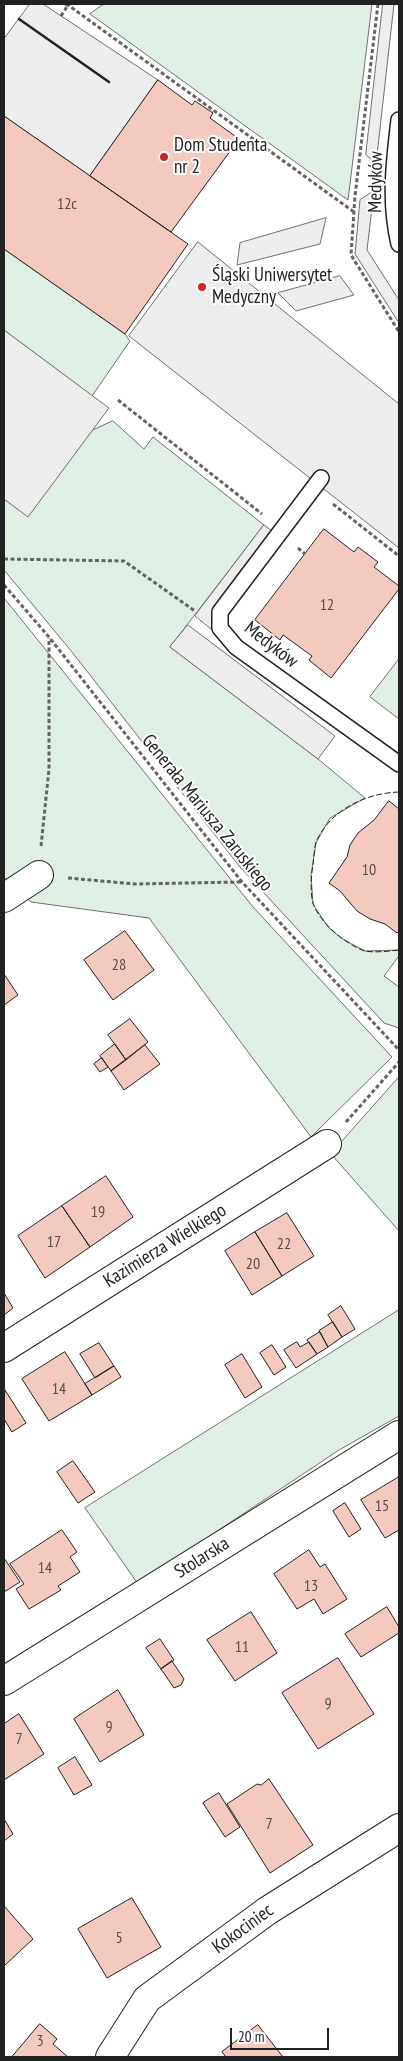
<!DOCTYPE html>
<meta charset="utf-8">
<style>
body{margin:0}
#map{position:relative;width:403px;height:2061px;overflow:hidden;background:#fff;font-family:"PT Sans Narrow",sans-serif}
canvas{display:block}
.frame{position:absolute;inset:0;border:5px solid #222;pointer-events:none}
.scale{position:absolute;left:230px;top:2028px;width:99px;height:22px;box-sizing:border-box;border:2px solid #222;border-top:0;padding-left:6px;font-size:15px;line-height:18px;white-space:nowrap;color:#222;-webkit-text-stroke:4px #fff;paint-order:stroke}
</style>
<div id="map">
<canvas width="403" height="2061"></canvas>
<div class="frame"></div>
<div class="scale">20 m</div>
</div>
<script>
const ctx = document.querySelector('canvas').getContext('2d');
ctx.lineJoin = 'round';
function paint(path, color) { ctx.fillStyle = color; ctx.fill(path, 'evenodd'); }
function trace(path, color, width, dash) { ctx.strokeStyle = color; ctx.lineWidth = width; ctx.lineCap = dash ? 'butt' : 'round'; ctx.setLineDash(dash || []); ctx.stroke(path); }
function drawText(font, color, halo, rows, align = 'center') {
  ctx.font = font + ' "PT Sans Narrow",sans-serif'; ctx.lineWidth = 4; ctx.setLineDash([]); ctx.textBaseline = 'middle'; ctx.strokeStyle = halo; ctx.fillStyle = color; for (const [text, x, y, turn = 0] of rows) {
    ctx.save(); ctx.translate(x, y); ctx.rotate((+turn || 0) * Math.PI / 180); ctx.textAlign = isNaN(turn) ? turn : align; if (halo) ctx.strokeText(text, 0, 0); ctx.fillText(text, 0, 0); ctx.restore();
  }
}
const green = new Path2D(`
 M104,4H372L348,200L90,14Z
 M4,249L125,334L130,341L92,396L4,330Z
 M113,421L144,449L153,437L264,525L170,647L318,759L365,798L330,818L316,843L311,875L313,904L328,927L341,938L365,951L399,950V956L384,976L399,987V1028L384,1023L240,867L72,652L4,570V499L28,516L91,431Z
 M4,598L253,907L392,1057L311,1137L149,918L31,902L4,877Z
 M399,659V719L370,697Z
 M399,1077V1231L331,1154Z
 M399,1310V1416L339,1450L138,1584L85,1508Z`);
paint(green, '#e0efe3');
trace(green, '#6f6f6f', 1);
const parking = new Path2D(`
 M30,4H43L158,80L90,176L4,116V39Z
 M383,4H394L376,164L366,155Z
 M374,191L367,250L399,300V323L355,254L360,200Z
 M326,218L320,244L237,265L240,243Z
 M198,242L399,404V548L129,336Z
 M340,276L354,295L296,311L278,293Z
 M4,330L109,408L28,517L4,499Z
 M264,525L280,537L211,629L195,616Z
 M188,625L335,736L318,759L170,647Z`);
paint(parking, '#ededed');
trace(parking, '#6f6f6f', 1);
const building = new Path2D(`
 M158,80L192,105L195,101L213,113L210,118L239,139L171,232L90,176Z
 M4,116L188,244L125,334L4,249Z
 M324,529L354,552L358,547L378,562L374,567L399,586V589L331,678L309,660L312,656L283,635L280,640L255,620Z
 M389,801L399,809V931L397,933L385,924L370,919L357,911L340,891L329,883L347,857L350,845L358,833L374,820Z
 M125,931L154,970L113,1000L84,960Z
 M4,974L18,995L4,1005Z
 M130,1019L148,1042L126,1060L108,1035Z
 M115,1044L126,1060L111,1071L100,1056Z
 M145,1045L160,1064L124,1090L111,1071Z
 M102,1058L108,1067L100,1072L94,1064Z
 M106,1176L133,1217L90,1247L62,1206Z
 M62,1206L90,1247L45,1278L18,1236Z
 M287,1213L314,1256L282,1276L255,1232Z
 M255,1232L282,1276L252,1295L225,1251Z
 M4,1293L13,1308L4,1315Z
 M341,1306L355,1329L342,1337L328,1315Z
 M333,1322L342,1337L328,1347L319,1331Z
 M320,1332L328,1347L317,1354L307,1340Z
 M297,1342L300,1347L309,1342L317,1354L296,1368L284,1350Z
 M99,1343L114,1366L95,1378L80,1354Z
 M272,1345L286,1367L274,1375L260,1353Z
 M65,1352L92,1395L49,1421L22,1379Z
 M242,1354L262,1387L245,1398L225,1365Z
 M114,1366L121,1377L92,1395L85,1384Z
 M5,1390L26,1423L12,1432L4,1419Z
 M73,1461L95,1492L78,1503L57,1472Z
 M399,1477V1530L385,1538L361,1500Z
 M345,1503L361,1529L349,1537L333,1511Z
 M62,1530L77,1552L70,1557L80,1572L58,1586L61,1590L29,1609L16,1589L24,1584L10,1564Z
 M309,1550L320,1567L325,1564L347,1599L323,1614L314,1599L297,1609L274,1574Z
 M4,1558L20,1582L4,1592Z
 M387,1607L399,1627V1633L361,1657L345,1634Z
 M251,1612L277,1653L235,1681L207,1640Z
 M160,1639L174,1660L161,1669L146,1648Z
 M338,1658L374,1714L318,1749L282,1693Z
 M172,1661L184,1679L181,1685L174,1688L161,1669Z
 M118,1690L144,1735L100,1762L74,1719Z
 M19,1714L44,1754L4,1780V1724Z
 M75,1757L92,1785L74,1795L58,1768Z
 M269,1779L313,1845L270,1873L227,1804L257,1784L261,1785Z
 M219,1793L240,1827L225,1837L203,1803Z
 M4,1819L13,1834L4,1841Z
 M132,1898L161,1947L107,1978L78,1929Z
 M4,1906L33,1939L4,1966Z
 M40,2024L57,2039L53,2044L68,2057H12Z
 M258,2025L283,2057H226L222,2052Z`);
paint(building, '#f3c9c0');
trace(building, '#222', 1);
const lane = new Path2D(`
 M399,120C394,162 389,202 399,244
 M321,478L220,612V628L236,647L399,764`);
const street = new Path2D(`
 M4,898L39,875
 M4,1348L327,1144
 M4,1681L399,1435
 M110,2057L147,1999L267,1911L399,1828`);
trace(lane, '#222', 18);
trace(street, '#222', 30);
trace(new Path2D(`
 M70,4L68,5L354,212
 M378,4L355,196L351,255L399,332
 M61,16L68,5L65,4
 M118,400L262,514
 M333,504L399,556
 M298,548L305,554
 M4,559L124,561L195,611
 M4,585L49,637L242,882L399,1050
 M41,846L49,769V638
 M68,878L135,884L241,882
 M346,1122L399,1062`), '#646464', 3, [4, 2.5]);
trace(lane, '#fff', 15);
trace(street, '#fff', 28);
trace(new Path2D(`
 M399,792C366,793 330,810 316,842C314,849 314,858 313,865C311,876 310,892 313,903C319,922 346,945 365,951C375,953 389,951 399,950`), '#222', 1, [6, 2.5]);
trace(new Path2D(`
 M19,19L109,82`), '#222', 2.5);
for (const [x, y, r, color] of [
 [164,157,5,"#c62828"],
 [202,287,5,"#c62828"]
]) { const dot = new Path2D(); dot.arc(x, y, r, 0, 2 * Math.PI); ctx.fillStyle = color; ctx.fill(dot); trace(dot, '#fff', 2); }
drawText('16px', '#564c4a', null, [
 ["12c",67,204],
 ["12",327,605],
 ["10",369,870],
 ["28",119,965],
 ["19",98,1212],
 ["17",54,1242],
 ["22",284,1244],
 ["20",253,1264],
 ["14",59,1389],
 ["15",382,1506],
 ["14",45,1568],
 ["13",311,1586],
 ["11",242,1647],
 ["9",328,1704],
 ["9",109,1727],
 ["7",19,1739],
 ["7",269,1824],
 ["5",119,1938],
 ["3",40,2041]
]);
drawText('19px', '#222', '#fff', [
 ["Dom Studenta",174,146],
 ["nr 2",174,168],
 ["Śląski Uniwersytet",212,276],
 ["Medyczny",212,298]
], 'left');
drawText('19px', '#222', '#fff', [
 ["Medyków",376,182,-89],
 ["Medyków",271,645,38],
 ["Generała Mariusza Zaruskiego",207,813,51],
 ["Kazimierza Wielkiego",165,1246,-32],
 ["Stolarska",202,1558,-32],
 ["Kokociniec",243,1929,-36]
]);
</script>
